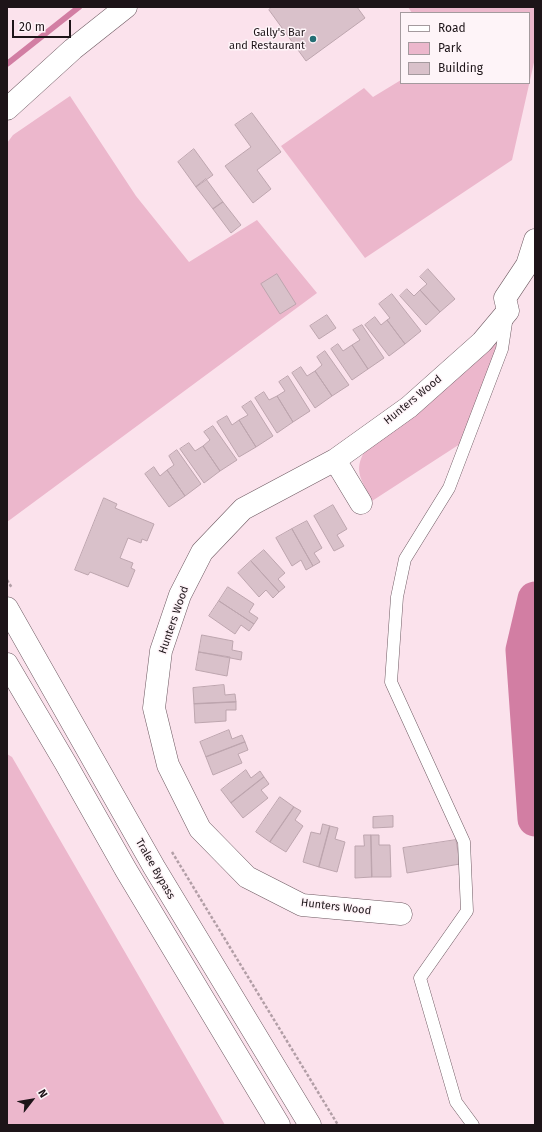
<!DOCTYPE html>
<style>
body{margin:0}
#map{position:relative;width:542px;height:1132px;overflow:hidden;background:#fbe2ec;font-family:"Fira Sans",sans-serif}
canvas{display:block}
.frame{position:absolute;inset:0;border:8px solid #1d1418;pointer-events:none}
.legend{position:absolute;left:400px;top:12px;width:130px;height:72px;box-sizing:border-box;background:#fef4f8;border:1px solid #a49a9e;margin:0;padding:5px 7px;list-style:none;font-size:12px;color:#1d1418}
.legend li{display:flex;align-items:center;gap:8px;height:20px}
.legend b{width:20px;border:1px solid #a49a9e}
.north{position:absolute;left:12px;top:1080px;width:40px;height:40px;-webkit-text-stroke:3px #fef4f8;paint-order:stroke;rotate:59deg;font-size:11px;font-weight:700;line-height:16px;text-align:center;color:#1d1418}
.north::after{content:'';display:block;margin:auto;width:14px;height:18px;background:#1d1418;clip-path:polygon(50% 0,100% 100%,50% 72%,0 100%)}
.scale{position:absolute;left:12px;top:20px;width:59px;height:18px;box-sizing:border-box;border:2px solid #1d1418;border-top:0;padding-left:5px;font-size:12px;line-height:14px;white-space:nowrap;color:#1d1418;-webkit-text-stroke:3px #fef4f8;paint-order:stroke}
</style>
<div id="map">
<canvas width="542" height="1132"></canvas>
<div class="frame"></div>
<ul class="legend">
<li><b style="height:5px;background:#fff"></b>Road</li>
<li><b style="height:11px;background:#ecb7cc"></b>Park</li>
<li><b style="height:11px;background:#d9c1ca"></b>Building</li>
</ul>
<div class="north">N</div>
<div class="scale">20 m</div>
</div>
<script>
const ctx = document.querySelector('canvas').getContext('2d');
ctx.lineJoin = 'round';
function paint(path, color) { ctx.fillStyle = color; ctx.fill(path, 'evenodd'); }
function trace(path, color, width, dash) { ctx.strokeStyle = color; ctx.lineWidth = width; ctx.lineCap = dash ? 'butt' : 'round'; ctx.setLineDash(dash || []); ctx.stroke(path); }
function drawText(font, color, halo, rows, align = 'center') {
  ctx.font = font + ' "Fira Sans",sans-serif'; ctx.lineWidth = 3; ctx.setLineDash([]); ctx.textBaseline = 'middle'; ctx.strokeStyle = halo; ctx.fillStyle = color; for (const [text, x, y, turn = 0] of rows) {
    ctx.save(); ctx.translate(x, y); ctx.rotate((+turn || 0) * Math.PI / 180); ctx.textAlign = isNaN(turn) ? turn : align; if (halo) ctx.strokeText(text, 0, 0); ctx.fillText(text, 0, 0); ctx.restore();
  }
}
paint(new Path2D(`
 M408,7H535V58L512,160L365,258L281,146L364,88L373,97L401,80V83H529V13H412Z
 M70,96L136,196L189,262L257,220L317,293L7,522V143L13,135Z
 M490,338L500,342L463,442L372,501C362,480 352,471 366,449Z
 M7,754L12,757L225,1125H7Z`), '#ecb7cc');
trace(new Path2D(`
 M7,64L79,7`), '#d27ea3', 6);
trace(new Path2D(`
 M535,599L523,650L535,819`), '#d27ea3', 35);
const building = new Path2D(`
 M272,7H357L365,18L306,61L269,10Z
 M252,113L281,152L257,170L271,189L253,203L225,166L251,147L235,125Z
 M194,149L213,175L196,187L178,162Z
 M206,179L223,202L213,209L196,187Z
 M223,202L241,225L231,233L213,209Z
 M428,269L455,299L440,312L420,290L427,284L420,277Z
 M277,274L296,304L280,314L261,284Z
 M407,289L414,296L420,290L440,312L426,325L400,296Z
 M392,294L421,331L405,344L387,320L390,318L379,304Z
 M327,315L336,328L319,339L310,326Z
 M375,317L381,325L387,320L405,344L389,356L365,325Z
 M362,325L384,358L368,369L352,345L360,340L353,330Z
 M338,344L343,351L352,345L368,369L352,380L331,349Z
 M325,351L349,385L332,396L315,371L322,365L317,357Z
 M301,367L307,376L315,371L332,396L315,408L292,373Z
 M288,376L310,411L293,422L277,396L285,391L279,382Z
 M264,392L269,400L277,396L293,422L277,433L255,398Z
 M251,401L273,436L256,447L239,420L248,415L242,407Z
 M227,416L232,425L239,420L256,447L239,457L217,422Z
 M213,426L237,460L220,471L203,446L210,440L204,432Z
 M189,443L195,451L203,446L220,471L204,483L180,449Z
 M177,450L201,484L185,496L167,470L174,465L169,456Z
 M154,467L160,476L167,470L185,496L169,507L145,474Z
 M104,498L117,504L115,508L154,524L147,541L142,539L141,543L128,538L120,558L133,563L131,568L135,570L128,587L90,572L88,575L75,570Z
 M333,505L347,529L337,535L344,546L334,551L314,516Z
 M307,521L322,548L314,553L320,562L313,566L292,529Z
 M292,529L313,566L306,570L301,560L292,566L276,538Z
 M264,550L285,573L278,579L285,587L279,592L251,561Z
 M251,561L279,592L273,598L266,590L259,597L238,573Z
 M228,587L254,604L249,612L258,618L254,624L219,601Z
 M219,601L254,624L249,631L241,625L235,634L209,616Z
 M202,635L233,641L232,650L242,652L241,660L199,652Z
 M199,652L230,657L227,676L196,670Z
 M224,685L225,695L235,694L236,702L194,704L193,688Z
 M236,702V710H226V721L195,723L194,704Z
 M229,730L232,739L242,735L245,742L206,757L200,742Z
 M245,742L248,750L238,754L242,763L213,775L206,757Z
 M246,770L251,778L260,771L264,777L231,803L221,790Z
 M264,777L269,784L261,790L268,798L243,818L231,803Z
 M280,797L294,807L270,842L256,832Z
 M294,807L301,811L295,820L303,826L286,852L270,842Z
 M393,816V827L373,828V817Z
 M323,824L330,826L319,867L303,862L311,832L320,834Z
 M330,826L338,828L335,839L345,842L337,872L319,867Z
 M364,835H371L372,877L355,878V846H364Z
 M371,835H379V845H390L391,877H372Z
 M456,840L460,864L407,873L403,848Z`);
paint(building, '#d9c1ca');
trace(building, '#bda5ae', 1);
const service = new Path2D(`
 M473,1125L456,1102L420,978L467,911L464,842L391,682L397,597L405,559L449,488L502,349L507,316`);
const minor = new Path2D(`
 M335,460L361,503
 M401,914L302,905L247,877L200,829L168,765L154,708L161,651L180,595L202,552L243,509L335,460L409,407L482,342L508,311L505,298L527,265L535,240`);
const primary = new Path2D(`
 M7,109L73,49L126,7
 M7,608L154,867L310,1125
 M7,664L66,764L126,870L279,1125`);
trace(service, '#6e5a62', 13);
trace(minor, '#6e5a62', 23);
trace(primary, '#6e5a62', 23);
trace(new Path2D(`
 M7,580L12,588
 M172,852L338,1125`), '#b29ea6', 2.5, [3, 2]);
trace(service, '#fff', 12);
trace(minor, '#fff', 22);
trace(primary, '#fff', 22);
for (const [x, y, r, color] of [
 [313,39,4,"#236e74"]
]) { const dot = new Path2D(); dot.arc(x, y, r, 0, 2 * Math.PI); ctx.fillStyle = color; ctx.fill(dot); trace(dot, '#fef4f8', 1.5); }
drawText('11px', '#1d1418', '#fef4f8', [
 ["Gally's Bar",305,33],
 ["and Restaurant",305,46]
], 'right');
drawText('11px', '#1d1418', '#fef4f8', [
 ["Hunters Wood",413,400,-39],
 ["Hunters Wood",174,620,-71],
 ["Tralee Bypass",155,869,60],
 ["Hunters Wood",336,907,7]
]);
</script>
